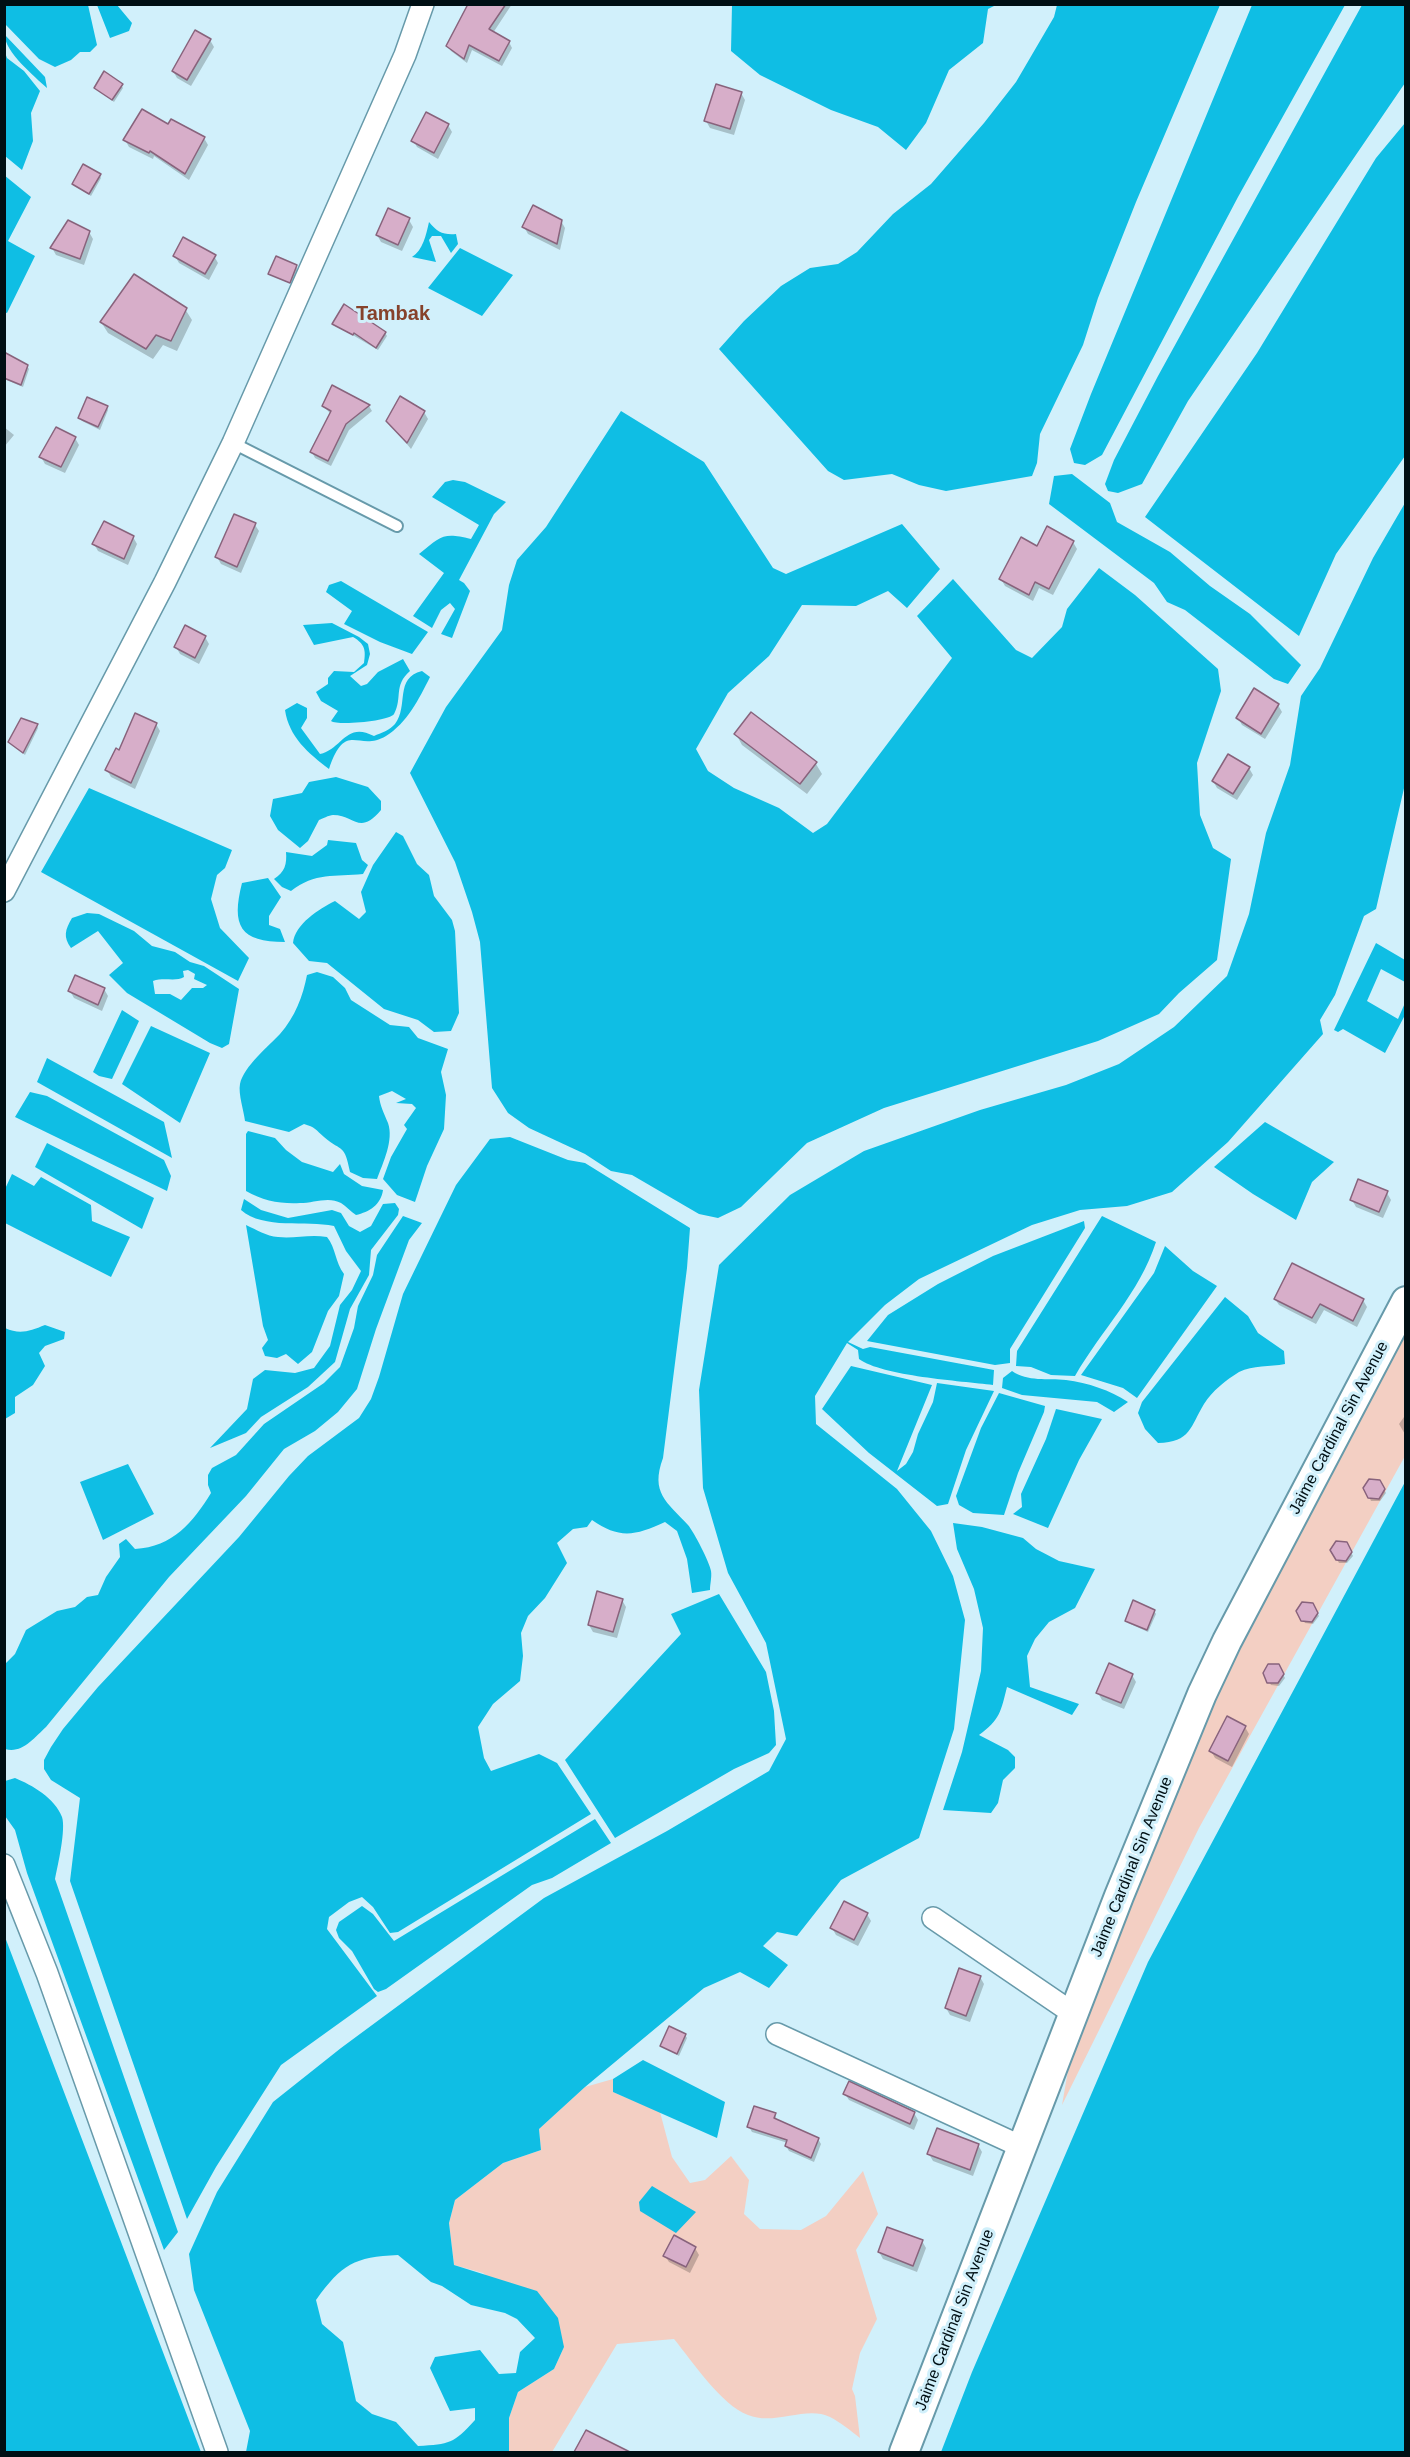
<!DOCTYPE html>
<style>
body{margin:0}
#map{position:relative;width:1410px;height:2457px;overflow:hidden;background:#d1f0fb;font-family:Helvetica,sans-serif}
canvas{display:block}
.frame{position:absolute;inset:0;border:6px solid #000f14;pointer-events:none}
</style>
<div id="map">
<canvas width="1410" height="2457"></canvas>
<div class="frame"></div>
</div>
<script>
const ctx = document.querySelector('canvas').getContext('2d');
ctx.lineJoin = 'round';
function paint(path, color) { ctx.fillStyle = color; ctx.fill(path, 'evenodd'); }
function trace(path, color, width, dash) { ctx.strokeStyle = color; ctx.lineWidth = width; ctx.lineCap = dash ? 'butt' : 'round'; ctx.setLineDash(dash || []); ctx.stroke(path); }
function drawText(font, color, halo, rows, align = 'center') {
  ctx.font = font + ' Helvetica,sans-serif'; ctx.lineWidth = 6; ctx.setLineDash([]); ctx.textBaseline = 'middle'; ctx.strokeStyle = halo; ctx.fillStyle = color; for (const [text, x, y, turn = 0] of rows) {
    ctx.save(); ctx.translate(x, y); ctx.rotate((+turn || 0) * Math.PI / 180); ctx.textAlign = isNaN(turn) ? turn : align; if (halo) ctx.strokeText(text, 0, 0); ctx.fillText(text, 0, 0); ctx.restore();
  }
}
paint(new Path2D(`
 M1405,1326V1456L1199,1828L1062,2105L1069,2065L1135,1882L1226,1665Z
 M613,2079V2092L660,2112L672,2157L690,2183L705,2180L731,2156L749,2180L744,2214L760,2229L801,2230L826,2216L863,2171L878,2214L856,2250L877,2319L860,2353L852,2389L855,2396L860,2438C851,2431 840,2422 830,2417C806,2405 775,2426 748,2415C721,2405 692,2361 674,2339L617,2344L552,2452H509V2418L518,2392L554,2369L564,2347L483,2273L454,2265L449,2223L455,2200L503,2163L541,2150L539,2129L585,2087Z`), '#f3cfc3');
paint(new Path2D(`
 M4,5H88L97,45L90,52H80L71,60L55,67L39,59L5,24Z
 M97,5H117L132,23L129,31L110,38Z
 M732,5V4L996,5L988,9L983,43L949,70L926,123L906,150L878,127L831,110L760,75L731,51Z
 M1057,5H1220L1136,202L1098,298L1083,345L1040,434L1037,463L1032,476L946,491L919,485L892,474L844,480L828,471L719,349L744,321L781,286L810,268L838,264L857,252L893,214L931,184L984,123L1016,82L1054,17Z
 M1252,5H1345L1238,197L1102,455L1085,465L1074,463L1070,449L1091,394Z
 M1362,5H1405V83L1188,401L1142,484L1118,493L1108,491L1105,484L1114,460L1158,376Z
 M5,35L45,77L47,88C35,77 4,51 5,35Z
 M4,50L7,58L24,71L40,91L31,113L33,141L22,170L5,156Z
 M1405,123V456L1336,554L1299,636L1145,517L1257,353L1376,158Z
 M4,175L31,197L8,241L35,256L7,313L4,312Z
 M429,222C437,232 443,235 456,234L458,244L451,253L441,236H432L429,240L436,262L412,257C423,250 426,235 429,222Z
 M460,248L513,275L482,316L428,288Z
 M621,411L704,462L773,568L786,574L902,524L940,569L907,608L888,591L856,606L802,605L769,656L728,693L696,749L708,771L734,788L779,808L813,833L827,824L952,658L917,616L953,579L1016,650L1032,658L1062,627L1067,609L1099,568L1135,595L1218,669L1221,691L1197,763L1200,815L1213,848L1231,859L1217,960L1179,993L1159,1014L1098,1041L884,1108L807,1143L741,1207L718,1218L699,1214L632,1175L611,1171L585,1154L529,1128L508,1113L492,1088L480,942L472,912L455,862L410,773L446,707L502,630L509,585L517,560L546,527Z
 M1072,474L1110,503L1117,522L1170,552L1210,586L1250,614L1301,665L1288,684L1274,679L1185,610L1167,602L1154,583L1049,504L1054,476Z
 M453,480L465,482L506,502L494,514L459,580L464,583L470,591L452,638L441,634L455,609L450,603L441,610L432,628L413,616L444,573L419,554C441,536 443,532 471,539L479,525L432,497L445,482Z
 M1405,503V784L1376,909L1364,916L1335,995L1320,1020L1323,1034L1228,1142L1172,1192L1127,1206L1080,1210L1032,1225L919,1279L885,1305L848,1342L863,1349L870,1347L994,1370L993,1385C961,1381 882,1376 859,1359L858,1350L847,1343L815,1396L816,1424L897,1489L931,1531L953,1576L965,1620L954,1729L919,1838L841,1880L797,1936L777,1932L763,1946L788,1965L769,1988L740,1972L704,1988L585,2087L539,2129L541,2150L503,2163L455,2200L449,2223L454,2265L537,2291L558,2318L564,2347L554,2369L518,2392L509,2418V2452H246L250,2431L194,2290L189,2254L217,2192L273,2102L341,2048L544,1898L667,1831L769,1771L786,1739L766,1643L728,1573L703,1488L699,1390L719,1265L790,1195L864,1151L980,1110L1066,1085L1119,1064L1174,1027L1227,976L1249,914L1266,833L1290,765L1301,696L1320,668L1373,558ZM398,2255L431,2282L442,2286L471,2305L505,2313L517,2319L535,2338L520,2352L516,2373L499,2374L480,2350L435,2357L430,2368L450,2411L475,2408V2420C453,2444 450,2444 418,2446L396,2422L372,2414L356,2401L343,2342L322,2324L316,2300C342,2264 354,2257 398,2255Z
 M341,581L428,632L412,654L380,642L344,624L352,611L326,592L329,585Z
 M332,623L359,637L368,644L370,654L367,665L350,676L361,686L367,684L378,672L403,659L410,671C393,686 403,697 394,714C390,721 338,726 331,721L338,711L321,701L316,692L328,684V678L334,671L354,672L364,663C366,650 365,644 353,637L314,645L303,625Z
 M422,671L430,677C419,699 407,723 386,736C358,753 346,719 329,769C308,753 289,737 285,710L297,703L307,708V718L301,728L320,754C342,749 346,721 374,736C381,733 390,730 395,724C409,706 394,678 422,671Z
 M336,777L368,787L381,801V810C359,836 355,815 333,815C329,815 322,819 319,820L308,841L300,848L278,830L270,816L273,799L302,793L309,782Z
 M89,788L232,850L225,868L217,875L211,899L220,928L249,958L238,981L41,872Z
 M396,832L403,836L417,864L429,875L434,896L452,920L455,931L459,1013L451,1031L434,1032L418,1020L384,1009L327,963L309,961L293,943C295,924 319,909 335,901L359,919L366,912L361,892L373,865Z
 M328,840L356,843L362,860L368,865L363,874C335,877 315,872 291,891L282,887L274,879C285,872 287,864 286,852L312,856L327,845Z
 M268,878L281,897L269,916V925L280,929L285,942C240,942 231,926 242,883Z
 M87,913L99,914L134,931L152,946L175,952L190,962L204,966L239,989L229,1044L222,1048L210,1043L127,993L109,975L123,963L98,931L71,948C63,937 65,930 72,918ZM188,970L195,974L194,979L207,985L203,988H192L181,1000L170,994H155L153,981C164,977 176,982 184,977L183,971Z
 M1376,943L1405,960V982L1381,969L1367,1001L1398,1019L1405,1003V1015L1385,1053L1343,1029L1338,1032L1334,1030Z
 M317,972L333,977L345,988L351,1000L390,1025L409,1027L418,1038L448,1049L441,1072L446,1095L444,1129L427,1166L415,1202L397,1195L383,1179L391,1157L407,1129L404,1125L416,1108L412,1104L396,1103L406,1099L392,1091L379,1096C380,1106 384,1113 388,1123C394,1140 383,1163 377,1179L363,1178L350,1172C344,1143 343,1153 324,1137C316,1130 315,1127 304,1124L289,1132L245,1121C244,1111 238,1094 240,1084C244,1066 269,1046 280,1034C295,1017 303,996 307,975Z
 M122,1010L139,1021L112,1079L99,1076L93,1072Z
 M151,1026L210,1053L180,1123L122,1084Z
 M47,1058L164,1122L172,1158L37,1082Z
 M30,1092L47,1096L164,1160L171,1176L167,1191L15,1117Z
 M1265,1122L1334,1162L1312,1182L1296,1220L1253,1194L1214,1167Z
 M248,1131L275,1138L286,1150L302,1162L333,1172L340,1164L344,1174L362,1186L383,1190C381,1205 369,1212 356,1215C351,1212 346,1206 341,1203C329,1196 313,1203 300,1203C281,1204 263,1201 246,1191V1134Z
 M510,1137L568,1160L585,1163L690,1228L687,1268L663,1458C650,1493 667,1502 688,1525C694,1532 710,1563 711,1571C712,1577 710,1584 710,1590L692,1593L687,1559L677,1531L665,1522C635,1536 619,1539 592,1520L587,1527L573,1529L557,1543L567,1563L545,1598L528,1616L521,1633L523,1656L520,1681L493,1704L478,1727L484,1758L491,1771L539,1754L557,1763L591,1814L398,1932L390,1933L373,1907L362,1897L349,1902L329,1917L327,1929L377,1996L281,2065L216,2167L187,2219L70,1881L80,1798L51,1780L44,1769V1760L51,1747L63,1729L98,1687L239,1537L289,1476L308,1456L359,1418L371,1399L379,1377L403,1294L456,1185L490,1139Z
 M47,1143L154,1198L142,1229L35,1167Z
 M12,1174L34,1186L41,1177L91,1205L92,1221L130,1237L111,1277L5,1223V1189Z
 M244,1199L261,1210L288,1218L332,1210L341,1213L349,1226L360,1232L371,1226L383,1204L395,1203L399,1209L398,1215L371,1250L369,1275L350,1309L335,1362L308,1387L261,1417L246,1433L210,1448L247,1409L253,1379L265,1370L295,1373L314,1368L330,1346L340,1305L352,1290L361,1271L346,1251L334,1226C306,1220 264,1230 241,1210Z
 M403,1216L422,1223L409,1240L376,1329L357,1389L338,1412L315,1431L284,1449L246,1496L169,1577L46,1727C34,1738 22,1754 5,1749V1664L15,1654L26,1630L57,1611L75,1607L87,1597L98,1595L106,1577L120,1557L119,1544L126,1539L135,1549C173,1547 193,1522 211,1493L208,1485V1475L212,1468L236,1455L264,1424L324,1383L340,1367L354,1328L358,1306L373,1275L377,1255Z
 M1102,1216L1156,1242C1139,1294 1102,1329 1075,1376L1051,1375L1031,1367L1016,1366L1017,1351Z
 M1084,1221L1085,1228L1010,1349V1363L995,1365L867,1341L888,1315L938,1284L993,1256Z
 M246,1225C257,1230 266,1236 278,1237C294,1239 309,1234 327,1237C336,1248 335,1262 344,1274L339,1296L328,1311L312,1352L298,1364L286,1354L277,1358L265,1356L262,1348L268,1340L263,1326Z
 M1165,1246L1193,1271L1217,1286L1137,1398L1123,1388L1081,1375L1154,1273Z
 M1225,1297L1248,1316L1258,1333L1284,1351L1285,1364C1270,1367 1253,1365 1239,1372C1226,1380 1212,1391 1204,1404C1190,1427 1191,1442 1158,1443L1145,1429L1138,1413L1142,1402Z
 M45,1325L65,1332L64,1339L45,1346L39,1353L45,1366L33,1385L15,1397V1413L5,1419V1328C20,1335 30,1331 45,1325Z
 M851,1366L932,1385L897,1471L906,1464L913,1452L918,1434L933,1402L937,1383L994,1391L966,1450L948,1504L937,1506L869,1453L822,1409Z
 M1012,1371C1028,1382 1047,1378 1066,1380C1088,1383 1110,1390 1128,1402L1114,1412L1097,1402L1022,1395L1002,1388L1003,1378Z
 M999,1393L1045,1406L1044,1412L1018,1473L1004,1515L973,1513L959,1505L956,1496L981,1428Z
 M1056,1409L1102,1419L1079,1460L1048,1528L1013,1514L1022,1507L1021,1494L1046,1439Z
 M128,1464L154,1514L103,1540L80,1482Z
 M1405,1482V2452H941L972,2372L1148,1962Z
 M953,1523L982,1527L1023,1538L1036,1549L1059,1561L1095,1569L1075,1608L1049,1622L1035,1639L1027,1656L1030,1687L1079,1704L1072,1715L1007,1687C1001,1711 1000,1720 979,1735L1008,1750L1015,1757V1768L1003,1780L998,1803L991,1813L943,1810L962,1752L981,1671L983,1628L974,1589L957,1549Z
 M719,1594L766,1672L774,1711L776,1745L769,1753L734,1769L615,1838L565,1760L681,1634L671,1614Z
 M15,1778C32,1785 55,1798 62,1817C66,1829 58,1865 55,1879L178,2232L164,2250L27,1873L15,1830L5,1816V1781Z
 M595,1819L611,1843L552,1878L532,1885L386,1989L378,1992L374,1989L352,1951L339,1938L336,1930L339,1922L362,1906L373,1914L394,1941Z
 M4,1937H5L201,2452H5Z
 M643,2060L725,2102L717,2138L613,2092V2079Z
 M652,2186L696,2212L676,2233L640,2211L639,2202Z`), '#0fbee4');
paint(new Path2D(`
 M475,4H512L493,33L509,42L512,48L502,66L472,50L467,63L451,51L448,46Z
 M210,40L214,47L191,86L177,78L173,71Z
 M121,85L123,88L114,102L96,88Z
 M741,93L745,100L734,135L710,128L706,121Z
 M448,125L452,132L438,159L417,147L413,140Z
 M169,127L204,138L208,145L189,180L154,156L153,159L129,147L125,140Z
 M100,176L101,178L91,196L73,184Z
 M409,220L413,227L402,251L381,242L377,235Z
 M561,221L565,228L560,250L528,234L524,227Z
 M89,232L93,239L84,265L56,255L52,248Z
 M175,256H214L218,263L209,280L179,263Z
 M296,267L298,270L292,283L270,274Z
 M185,309L192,320L177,351L163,345L153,359L108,333L101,322Z
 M334,324L385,333L387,336L378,350Z
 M4,365L27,366L29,369L23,387L4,379Z
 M323,406H369L372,411L349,430L331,466L315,458L312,452L331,414Z
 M107,407L108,410L100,430L82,421L80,418Z
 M424,412L428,419L411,449L388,421Z
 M4,427L14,435L4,447Z
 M56,429L75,438L79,445L65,473L45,464L41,457Z
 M255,525L259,531L241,573L221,564L217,557Z
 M133,537L137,544L128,565L98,551L94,544Z
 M1073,542L1077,549L1053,595L1039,588L1033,601L1005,586L1001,579L1037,548Z
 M205,637L209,644L199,664L180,654L176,647Z
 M1278,705L1282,712L1265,739L1242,725L1238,718Z
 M156,724L160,731L135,789L111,777L107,770Z
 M37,725L38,728L25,755L9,742Z
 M736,734L816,764L822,774L807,794L742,745Z
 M1249,768L1253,775L1237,800L1217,788L1213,781Z
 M104,989L108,996L102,1011L74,998L70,991Z
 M1387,1193L1391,1200L1383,1218L1356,1207L1352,1200Z
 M1275,1299L1363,1300L1367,1307L1357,1327L1324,1310L1316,1324L1279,1305Z
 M1404,1417H1406V1436L1399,1424Z
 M1379,1481L1386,1493L1380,1501H1371L1365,1488Z
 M1346,1543L1353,1556L1347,1563H1339L1332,1551Z
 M622,1600L626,1607L617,1638L593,1632L589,1625Z
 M1312,1604L1319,1616L1313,1624L1305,1623L1298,1611Z
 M1154,1611L1156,1614L1148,1632L1128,1623L1126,1620Z
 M1278,1666L1285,1678L1279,1686L1271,1685L1264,1673Z
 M1132,1675L1136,1682L1124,1709L1102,1700L1098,1693Z
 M1245,1727L1249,1734L1232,1767L1215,1758L1211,1751Z
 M867,1914L871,1921L858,1946L836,1935L832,1928Z
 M980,1977L984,1984L970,2022L950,2015L946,2008Z
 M685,2035L687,2038L679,2056L662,2046Z
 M845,2094L914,2113L918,2120L914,2130L849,2100Z
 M775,2114L777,2121L818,2139L821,2144L814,2162L789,2151L786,2146L788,2143L752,2132L749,2127Z
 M978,2145L982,2152L973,2176L933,2161L929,2154Z
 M922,2241L926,2248L917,2272L883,2259L879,2252Z
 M695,2248L699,2255L690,2273L669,2262L665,2256Z
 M587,2432L616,2447L620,2452H576Z`), '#0003');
const building = new Path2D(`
 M468,4H506L489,29L510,41L499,61L469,45L464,59L446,46Z
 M195,30L211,39L187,80L172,71Z
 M104,71L123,84L112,100L94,88Z
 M716,84L742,92L730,129L704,121Z
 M142,109L168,124L171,119L205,137L185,174L150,151L149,153L123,140Z
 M426,112L449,124L434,153L411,141Z
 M83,164L101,174L89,194L72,184Z
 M533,205L562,220L557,244L522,227Z
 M388,208L410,218L398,245L376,235Z
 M68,220L90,231L80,259L50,248Z
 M183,237L216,255L205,274L173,256Z
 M276,256L297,265L290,283L268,274Z
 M134,274L187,308L171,341L156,335L146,349L100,322Z
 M344,304L386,332L376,348L354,333L353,335L332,324Z
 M4,352L28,365L21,385L4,378Z
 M332,385L370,405L346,424L328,461L310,452L331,411L322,406Z
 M400,396L425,411L407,443L386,421Z
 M87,397L108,406L98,427L78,418Z
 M56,427L76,437L61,467L39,457Z
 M234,514L256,523L237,567L215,557Z
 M104,521L134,536L124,559L92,544Z
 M1047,526L1074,541L1049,589L1035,582L1029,595L999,579L1021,537L1037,546Z
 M185,625L206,636L195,658L174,647Z
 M1254,688L1279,704L1261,734L1236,718Z
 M751,712L817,762L800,784L734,734Z
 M135,713L157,723L131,783L105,770L116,748L119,750Z
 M21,718L38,724L23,753L8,742Z
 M1228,754L1250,767L1233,794L1212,781Z
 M75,975L105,988L98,1005L68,991Z
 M1358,1179L1388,1191L1379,1212L1350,1200Z
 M1292,1263L1364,1299L1353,1321L1320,1304L1312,1318L1274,1299Z
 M1369,1479L1380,1480L1385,1489L1379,1499L1368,1498L1363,1488Z
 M1336,1541L1347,1542L1352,1552L1346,1561L1336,1560L1330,1550Z
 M597,1591L623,1599L613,1632L588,1625Z
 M1133,1600L1155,1610L1147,1630L1125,1621Z
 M1302,1602L1313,1603L1318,1613L1312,1622L1301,1621L1296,1611Z
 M1109,1663L1133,1674L1121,1703L1096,1693Z
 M1268,1664H1279L1284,1674L1278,1683H1267L1263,1673Z
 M1227,1716L1246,1726L1228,1761L1209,1751Z
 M844,1901L868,1913L854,1940L830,1928Z
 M959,1968L981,1976L966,2016L945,2008Z
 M669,2026L686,2034L677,2054L660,2046Z
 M849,2081L915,2112L910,2124L843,2094Z
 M754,2106L776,2113L774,2118L819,2138L811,2158L785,2146L787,2140L747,2127Z
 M937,2128L979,2144L970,2170L927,2154Z
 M887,2227L923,2240L913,2266L878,2252Z
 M674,2235L696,2247L686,2267L663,2256Z
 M586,2430L630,2452H574Z`);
paint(building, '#d7aec9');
trace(building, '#88637c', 1.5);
const lane = new Path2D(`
 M233,443L397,526`);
const street = new Path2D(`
 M4,891L165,582L233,443L405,55L423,4
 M4,1865L47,1973L217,2452
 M933,1918L1074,2014
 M777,2034L1022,2147`);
const secondary = new Path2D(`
 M904,2452L1119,1896L1202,1694L1227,1641L1406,1301`);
trace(lane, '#679aaa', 14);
trace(street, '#679aaa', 24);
trace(secondary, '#679aaa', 32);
trace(lane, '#fff', 10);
trace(street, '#fff', 21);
trace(secondary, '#fff', 28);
drawText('16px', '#000f14', '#d1f0fb', [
 ["Jaime Cardinal Sin Avenue",1339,1428,-62],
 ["Jaime Cardinal Sin Avenue",1132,1867,-68],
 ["Jaime Cardinal Sin Avenue",955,2320,-69]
]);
drawText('bold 20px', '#86422b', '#d1f0fb', [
 ["Tambak",393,314]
]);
</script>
